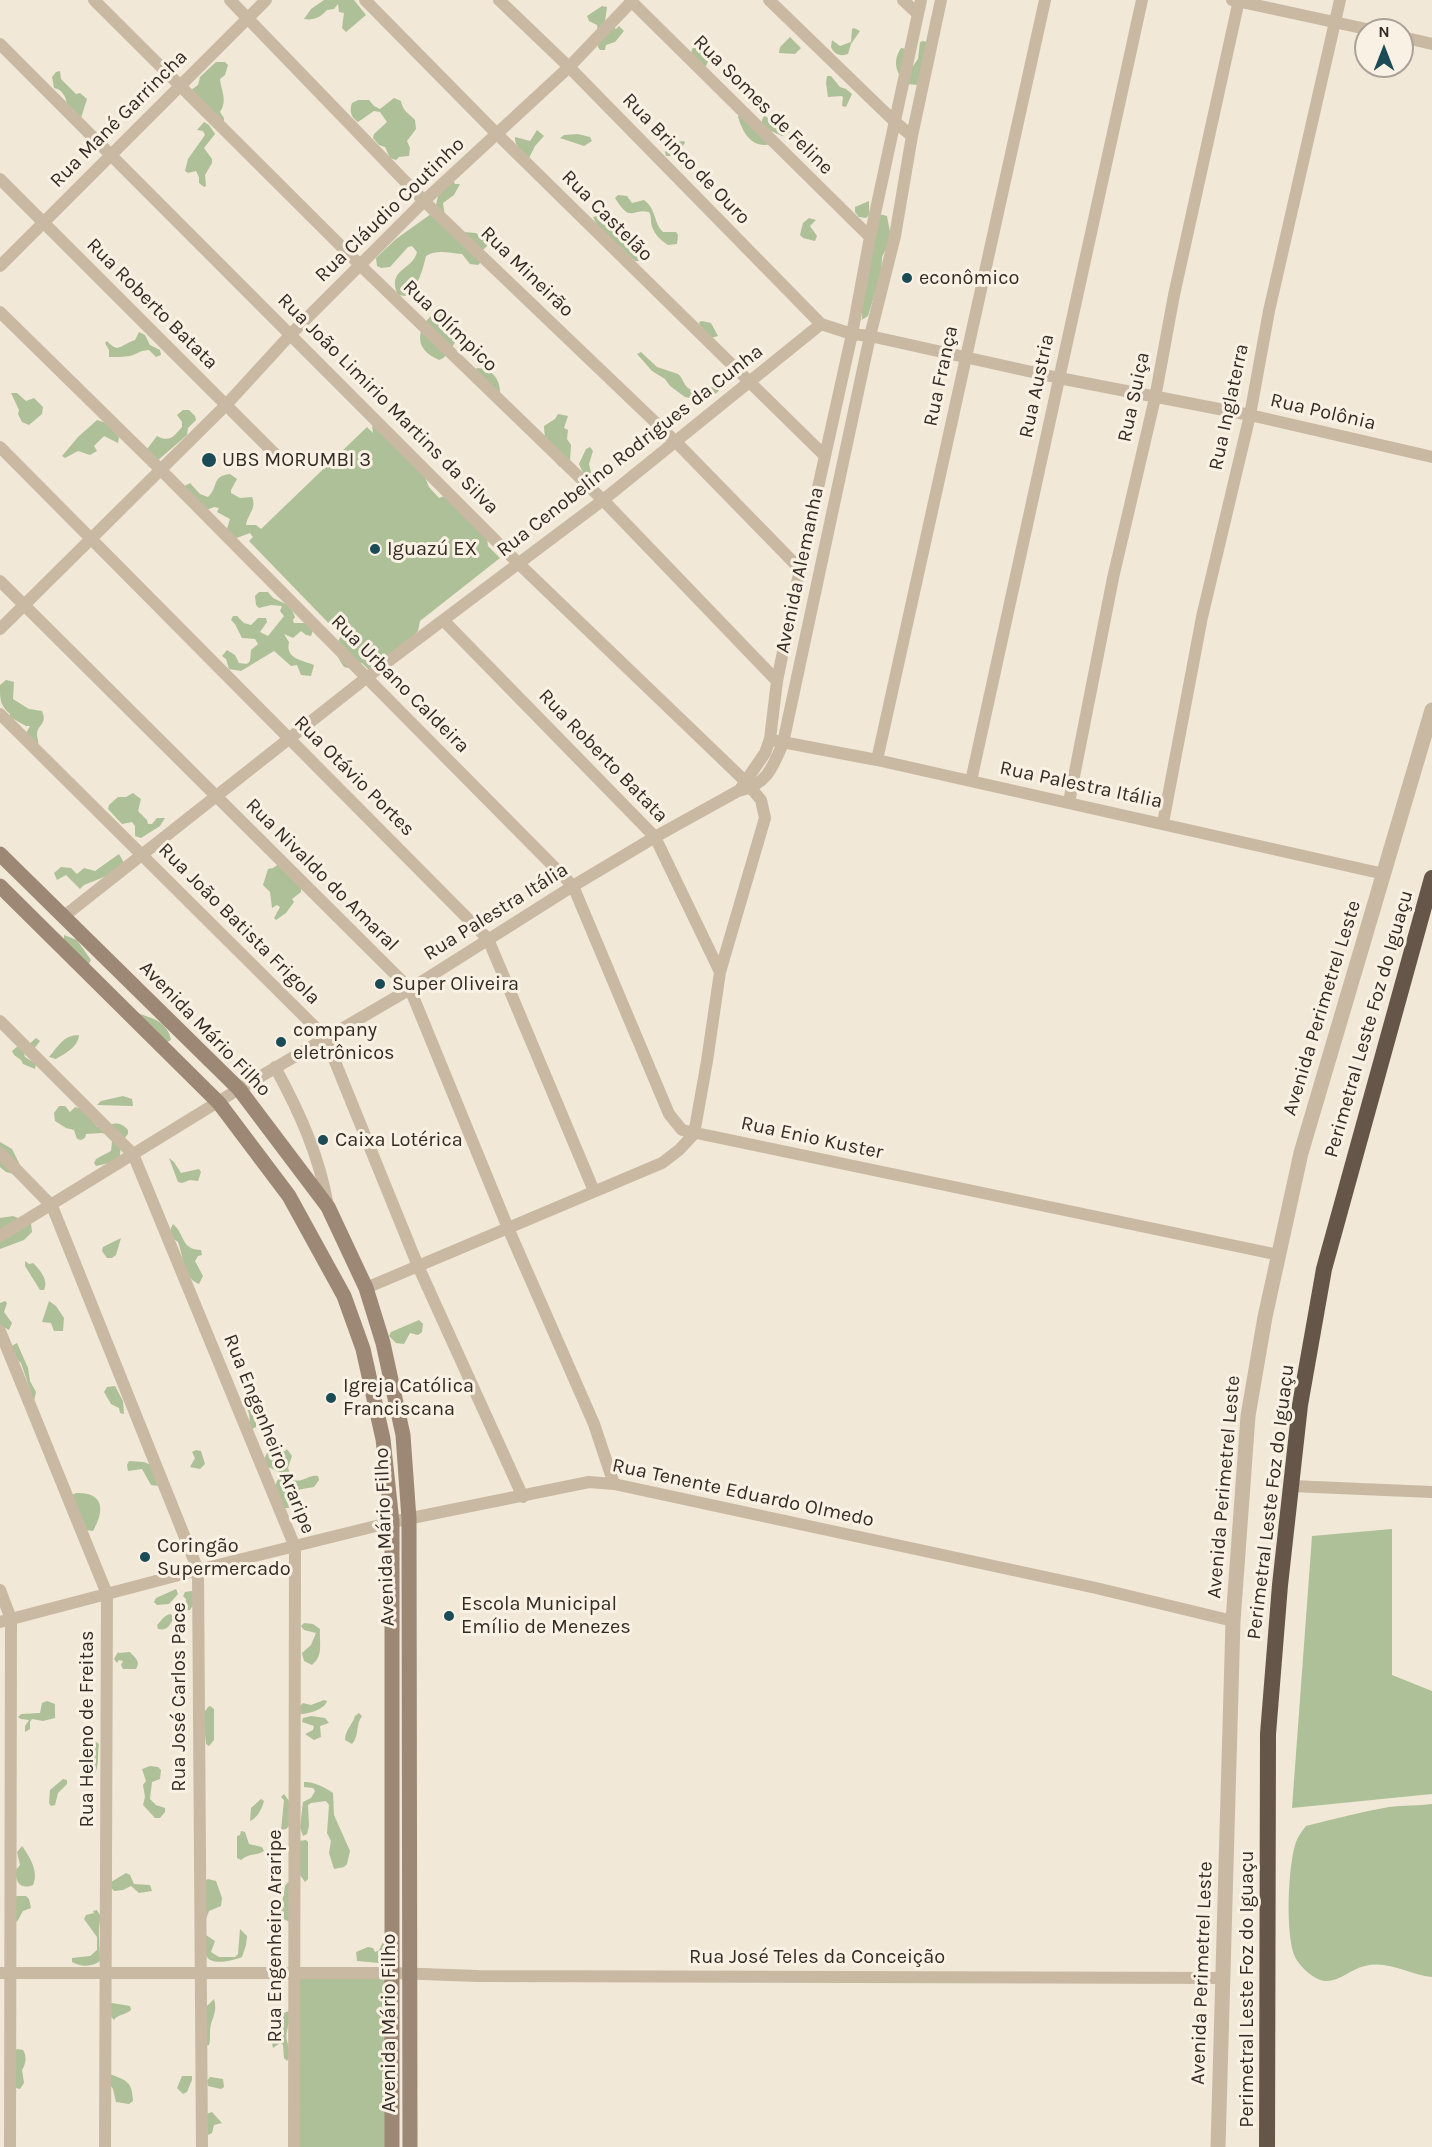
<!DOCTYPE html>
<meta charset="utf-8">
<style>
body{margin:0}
#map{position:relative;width:1432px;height:2147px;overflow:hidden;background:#f1e8d7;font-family:Karla,sans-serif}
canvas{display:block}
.north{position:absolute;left:1354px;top:18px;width:60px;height:60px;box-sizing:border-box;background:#f9f1e3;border:2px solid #aaa297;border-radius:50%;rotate:0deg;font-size:16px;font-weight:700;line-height:24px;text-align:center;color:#342b25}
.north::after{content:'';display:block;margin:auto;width:21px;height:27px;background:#1a4b56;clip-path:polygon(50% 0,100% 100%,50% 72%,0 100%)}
</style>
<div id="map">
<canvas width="1432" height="2147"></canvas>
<div class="north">N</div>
</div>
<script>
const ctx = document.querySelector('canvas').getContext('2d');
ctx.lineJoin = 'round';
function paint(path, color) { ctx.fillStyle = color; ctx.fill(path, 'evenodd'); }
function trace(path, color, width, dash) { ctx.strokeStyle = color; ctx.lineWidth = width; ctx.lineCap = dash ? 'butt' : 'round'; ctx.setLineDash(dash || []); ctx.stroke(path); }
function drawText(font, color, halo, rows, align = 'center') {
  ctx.font = font + ' Karla,sans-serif'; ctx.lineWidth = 6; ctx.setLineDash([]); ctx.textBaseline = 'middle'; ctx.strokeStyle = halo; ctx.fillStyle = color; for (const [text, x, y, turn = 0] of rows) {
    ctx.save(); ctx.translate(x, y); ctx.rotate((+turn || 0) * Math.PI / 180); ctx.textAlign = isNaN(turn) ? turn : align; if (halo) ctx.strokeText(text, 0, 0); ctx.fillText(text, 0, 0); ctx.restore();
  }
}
paint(new Path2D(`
 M324,0H354L366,15L346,32L342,28L344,13L339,12L338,4L334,9L327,10C322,16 314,21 304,19L311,9Z
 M602,6L607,7L605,21L616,29L619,26L624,31L615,42L606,45L605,50H600L598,47L599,38L597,25L589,21L587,16Z
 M854,28L860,31L851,44L848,54C840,57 834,54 831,47L832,40L840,46L851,42L852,29Z
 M790,37L801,48L795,54L779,53L780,47Z
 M924,41L929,43L919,85L906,84C896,72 892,62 901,48L906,49L909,68L913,66L918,59L920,42Z
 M697,45L708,61L706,66H703L691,54L692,49Z
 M216,62H225L228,65L225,75L220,79C221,91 228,100 220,112L224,118V122L191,90L198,85L200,77Z
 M60,71L61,79L76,94L80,93L87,99L81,118L67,106C67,98 62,89 54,88L52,77L56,72Z
 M827,76H831L840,87L846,89L852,94L846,107L842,106L843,97L841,96L828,97L826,83Z
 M394,98L401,101C403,112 409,113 415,120L416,129L407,141L410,148L409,156L399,157L396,160L390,158L385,147L379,145L373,138L374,134L387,122L380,112L374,111L358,122C351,118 349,110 352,103L358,100H369L374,106L380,109Z
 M740,113L762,128V120L764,116C771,118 772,124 778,127C783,129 786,128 790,132L782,136L771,131V144C752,149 743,133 738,117Z
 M204,122L209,125L215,134L204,148L212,159V163L205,175L206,186L204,187L199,183V177L196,171L188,173L185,171L188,159L205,135L203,131L197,130Z
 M537,130L544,136L535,146L529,158C523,152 514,146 515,137L530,141Z
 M578,134L590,137L592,141L584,146L560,138L564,135Z
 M684,141L685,143L675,156H666L665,152C670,146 675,141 684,141Z
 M453,180L455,184H460L454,195L443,203L445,217L463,232L476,233L487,242V246L481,252V262L478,265L470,264L462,254C449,253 437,249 426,256C423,269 418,288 406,296L398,295C386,269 413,270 417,252L412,246L408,247L390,267L381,268L377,266L376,258L396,239L431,214L436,205L438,196Z
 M618,195L627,196L632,203L644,200C657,210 653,222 663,232H676L678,235L677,244L668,245C660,240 652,232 651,222C651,218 651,215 649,212C632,208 631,224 615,198Z
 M869,201V215L866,218L859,217L855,212V207Z
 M879,214L887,216L890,232L888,245L882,257L881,273L868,316L860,321L862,319L861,306Z
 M602,215C613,219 611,231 619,239C626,246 637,249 639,261H635L597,225L593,217Z
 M809,218L816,220L810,226L817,236L815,241L803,238L800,235L803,223Z
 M438,312C441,313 444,314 447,316C462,325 463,332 452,347C447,353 446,358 439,360C433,357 427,354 423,348C415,335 425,317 438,312Z
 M702,321L711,323L718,336L711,338L700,326L699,322Z
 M139,332L145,335L150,345L160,350L161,355L156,357L149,350C141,350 137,354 130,356C123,357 116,357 109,357V350L105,343L107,341C119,354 120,345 135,340Z
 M641,352L657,367L678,374C682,377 683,382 686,386C695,397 713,385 724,384V386L711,398L694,399L685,397L670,386L665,379L652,371L637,354Z
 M477,368C493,369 501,380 500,395L472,382L471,375Z
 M11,393H17L26,401L34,398L43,407L42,414L29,425L22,422L18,414L19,410Z
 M183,410H189L195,416L196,420L188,428L187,435L156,462L147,449L157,436C170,443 174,436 182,427V422L177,415Z
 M558,414L568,416L564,428L568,430L567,439L571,445L570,461L560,467C550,458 544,439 544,426L555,419Z
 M97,420L106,423L119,437L118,443L104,436L94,446L97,451L90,455L78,451L65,458L62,456L78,437Z
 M372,425L424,475L429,487L439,498L447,495L487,538L488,546L500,558L420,621L418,631L408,641L369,670L362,663L357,664L353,669L344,667C336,655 333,649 341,636L249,541L253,537L250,533L234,539L226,532L230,519L217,512L219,508L214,507L204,511L183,487L190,483L200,494L208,497C219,487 211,476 230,474L237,479L231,490V493L240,498L252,497C257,508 248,514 246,525H256L261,529L367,427L373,433Z
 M590,447L593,451L589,464L592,477L589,479L585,477L579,464L586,449Z
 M259,592H268L273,598L290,606L295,617L293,620L294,623H305L313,630L311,636L306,635L301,631L293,638L284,634L289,642C285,659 302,660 314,665L311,676L301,675L297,665L291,666L274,651L241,671L229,669L226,659L222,656L227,650L235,655L239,663L247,664L250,661L251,650L258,644L255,639L242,638L235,624L231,620L233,616H237L244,623L251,625L258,618H266L267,622L260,632L268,636L284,616L280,611L282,606L271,605L259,608L256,605L255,596Z
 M6,680L14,682L13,699L29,709L42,711C48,725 37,724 37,735C37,738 39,741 38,745L25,735L30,726H26L10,717V714C0,705 0,700 0,685Z
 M133,793L141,799L138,811L147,820L148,824H152L157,818H165L160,826L141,838L135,836V826L132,822L122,824L108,809L109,805L118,797H126Z
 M119,854L123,861V865L109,875L84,885L80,889L66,875L57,880L54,873L61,867L71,868L77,874L84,868L95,871Z
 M279,864L301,888V892L292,899L294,902L286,913L276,920L274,918L280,907L277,905L272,908L270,892L263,885L268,869L273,868Z
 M64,935L77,940L91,960L89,964L85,963L64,943Z
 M136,1013C151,1017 168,1022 171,1040L167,1042Z
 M79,1035C78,1047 66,1053 56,1059L49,1057C58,1047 63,1035 79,1035Z
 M36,1038L40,1041L34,1049L24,1053L25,1057L36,1064L35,1069L23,1064L21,1060L14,1055L12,1051L19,1045H28Z
 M123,1096L132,1099L133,1106L97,1105L101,1101Z
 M59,1106H65L70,1112L75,1107L84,1110L97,1127C110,1126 118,1118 128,1130V1134L121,1142L120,1156L109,1163L96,1166L94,1163L96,1159L111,1151L112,1142L111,1136L102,1133L86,1134L85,1138L81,1140L77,1139L74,1130L66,1128L55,1121L54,1113Z
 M0,1142L12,1149L20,1165L14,1174L6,1172L0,1167Z
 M169,1158L174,1162L181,1173L199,1169L201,1172L198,1181L190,1180L182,1183L178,1182Z
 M13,1216L31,1223L32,1232L24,1240L0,1249V1218Z
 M173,1224C185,1234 181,1250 201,1250L202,1255L198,1256L195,1261L203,1276L199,1284C184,1279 183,1255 178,1242L171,1237V1228Z
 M121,1238L116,1255L112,1258H107L102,1251L103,1247Z
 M25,1261L29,1264L33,1263C40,1270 49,1280 44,1290H40L25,1266Z
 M5,1301L7,1303L4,1312L12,1323L9,1330L0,1325V1303Z
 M49,1301L56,1306L64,1318L63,1331H54L51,1323L42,1322Z
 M419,1320L423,1324L422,1332L418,1335L410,1333L404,1344L396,1343L389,1336L391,1332Z
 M17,1343L28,1368L30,1381L36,1392L34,1401L21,1363L11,1354L10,1347Z
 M115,1386L123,1401L124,1414L120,1413L119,1408L111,1404L104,1392L107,1387Z
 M245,1397L256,1423V1427L252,1429C248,1422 251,1415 247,1409L242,1408L241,1404Z
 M287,1449L292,1456L288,1468L293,1480C303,1483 309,1474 318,1476L319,1480L314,1487L291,1491L292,1500L289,1508H284C276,1497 271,1487 281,1475L279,1472L268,1467L264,1459L268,1451H285Z
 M196,1450L201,1451L205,1464L200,1469L190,1467L195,1458L192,1452Z
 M129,1461L144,1462L151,1465L159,1486L151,1485L142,1469L128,1471L127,1465Z
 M76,1493C104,1492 105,1510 93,1531L85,1530L72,1495Z
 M1392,1529V1675L1432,1691V1794L1292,1808L1312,1536Z
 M176,1589L178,1594L169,1604L157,1605L154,1602L156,1598Z
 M192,1591L196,1594L195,1602L190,1610L182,1611L179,1609L186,1603V1599L183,1596L185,1592Z
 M171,1614L173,1618C170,1626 167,1631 158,1629L157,1625C162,1620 164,1615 171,1614Z
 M304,1623L313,1624L320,1629C319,1643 324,1655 312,1665L304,1661L302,1653L311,1645L316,1633L304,1630L301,1626Z
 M118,1652L119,1653L130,1652C135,1658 141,1661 136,1669H123L121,1665L123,1661L119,1660L117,1663L114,1659Z
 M324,1700L327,1701C325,1709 309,1714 301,1714L298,1708L303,1703L311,1705Z
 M47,1701L55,1704V1718L43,1721L32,1719L30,1722V1729L25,1732V1726L29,1720L21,1719L18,1717L21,1714L40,1713L42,1703Z
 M210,1706L214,1709V1740L209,1746L206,1744L203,1714L208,1707Z
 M359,1713L362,1716C355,1725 360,1735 352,1744L345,1740C345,1730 353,1724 355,1716Z
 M311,1716L325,1718L329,1723L320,1726L321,1737L314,1740L305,1734L313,1730L314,1726L302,1722L303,1718Z
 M96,1742L99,1744C97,1755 100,1770 92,1777L89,1775L94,1746L92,1745Z
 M150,1766L158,1767L161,1770L160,1779L152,1782L150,1799L156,1805L165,1808V1812L160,1818H155L143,1805L145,1797L143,1785L146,1781L142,1769Z
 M63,1779L67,1780V1784L58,1793L55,1805L51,1806L49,1803L50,1790Z
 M304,1782C312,1781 327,1788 333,1793L334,1815L350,1851L347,1864L344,1867L334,1869L329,1853L331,1841L327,1833L329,1805L326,1801L311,1803L308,1805L309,1826L307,1834L303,1836L300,1827L303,1802L311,1798L315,1791L313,1788L304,1787Z
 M284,1794L289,1801V1826L286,1829L281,1830L284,1800L281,1797Z
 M261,1799L264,1801C262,1808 258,1818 250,1821L251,1808Z
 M1432,1804V1977C1409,1975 1389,1960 1365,1966C1349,1969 1335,1987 1318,1979C1309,1975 1299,1965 1295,1957C1285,1935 1288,1864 1296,1842C1298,1836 1302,1831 1306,1826C1334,1819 1361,1812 1389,1807C1403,1805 1418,1806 1432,1804Z
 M241,1831L245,1832L249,1844L262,1847L264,1851C257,1856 251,1852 241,1860L237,1858V1836L240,1835Z
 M306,1840L308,1842V1879L305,1882L300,1875L299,1841Z
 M22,1846C30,1857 39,1872 33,1885C20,1890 16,1882 15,1871L20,1865L17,1852Z
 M126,1873L130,1875L134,1884L150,1885L152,1891L139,1893L131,1886L123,1890L114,1891L110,1886L111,1882Z
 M208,1879L216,1881L222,1898L221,1906L209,1911L206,1919L203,1882Z
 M288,1882L292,1885L290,1922L283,1919C278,1909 284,1897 285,1886Z
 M17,1896H26L29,1899L31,1908L23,1911L17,1922L13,1915L14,1898Z
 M97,1910L101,1917C97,1929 100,1947 100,1961C93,1967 80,1967 72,1962V1958L90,1956L97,1950V1937L84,1919L86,1915L94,1913L93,1911Z
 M240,1929L247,1936L246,1945L242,1957C235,1960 210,1967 206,1955C204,1950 206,1941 206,1935L215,1941L211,1952L219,1957H235L238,1954Z
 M383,1942L387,1945L386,1958L379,1963L357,1961L356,1952L368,1947L373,1948L375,1952L379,1950Z
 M346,1976L348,1979H392L390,2147H297L296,1979H336Z
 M214,1999C217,2009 214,2015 211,2024C209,2031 211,2038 209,2045L205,2046V2008Z
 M112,2003L130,2006L131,2010C126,2015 118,2014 114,2020L108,2013V2005Z
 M289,2011C290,2020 289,2023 287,2031C284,2042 294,2051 287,2061L284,2058L283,2045L280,2043L273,2048L272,2044C287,2028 279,2031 284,2013Z
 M17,2049L23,2050C27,2056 26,2064 22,2070L24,2083L20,2089L16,2088L14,2052Z
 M110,2074C127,2081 132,2081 133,2101L129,2104L116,2102L113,2089L110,2085Z
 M182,2076H192V2080L187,2092L183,2094L177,2088Z
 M210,2077L223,2079L224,2087L221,2089L208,2086L207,2081Z
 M212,2112L222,2123L214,2125L212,2133L208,2135L206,2114Z`), '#aec097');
trace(new Path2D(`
 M94,0L360,265L603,500L777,681
 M230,0L424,201L677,443L800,569
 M365,0L497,134L825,456
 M499,0L569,67L821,324L852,334L870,336L1059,378L1250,415L1432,457
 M630,0L870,237
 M769,0L895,122L912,136
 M903,0L918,14
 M1232,0L1371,30
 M1402,37L1432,44
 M0,44L518,563L745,781L761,800L765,818L720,972L707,1061L694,1134
 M0,179L277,456
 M0,266L266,0
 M0,312L160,469L573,886L669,1114L682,1130L1279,1255
 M0,447L488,939L594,1191
 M0,581L410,989L508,1228L594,1424L614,1484
 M444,621L655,837L720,972
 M0,629L226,405L291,334L424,201L569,67L633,0
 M0,714L325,1037L418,1266L523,1497
 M777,741L877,760L1384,874
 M877,760L1045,0
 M971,781L1142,0
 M741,788L765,753L770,739L777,681L800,569L852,334L870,237L921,0
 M1069,802L1113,578L1155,398L1174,295L1239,0
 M1163,823L1202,617L1250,415L1269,311L1340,0
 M63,917L366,678L603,500L821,324
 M0,1021L133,1154L295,1547L294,2147
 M275,1067C300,1113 319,1155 328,1206
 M0,1153L52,1206L198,1570L202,2147
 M0,1236L239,1089L410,989L573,886L655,837L738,791C766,786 773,767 783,743L870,336L895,236L912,136L941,0
 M366,1288L662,1163L679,1150L694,1134
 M0,1331L107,1594L105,2147
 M1291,1486L1432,1492
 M0,1590L11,1619L10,2147
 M0,1622L198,1570L392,1522L589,1482L614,1484L1096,1588L1233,1621
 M0,1973H394L478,1976L1224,1978`), '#c9b9a3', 12);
trace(new Path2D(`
 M1218,2147L1233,1621L1248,1416L1265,1317L1301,1153L1432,710`), '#c9b9a3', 15);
trace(new Path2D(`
 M0,854L239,1089L328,1207L366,1288L383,1343L403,1435L409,1519L410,2147
 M0,886L219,1103L289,1196L344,1296L363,1349L383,1439L392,1522V2147`), '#9c8875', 15);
trace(new Path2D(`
 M1267,2147L1268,1734L1280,1585L1300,1405L1324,1269L1432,878`), '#665649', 16);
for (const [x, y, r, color] of [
 [907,278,6,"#1a4b56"],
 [209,460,8,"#1a4b56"],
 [375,549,6,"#1a4b56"],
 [380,984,6,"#1a4b56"],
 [281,1042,6,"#1a4b56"],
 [323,1140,6,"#1a4b56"],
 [331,1398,6,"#1a4b56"],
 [145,1557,6,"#1a4b56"],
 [449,1616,6,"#1a4b56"]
]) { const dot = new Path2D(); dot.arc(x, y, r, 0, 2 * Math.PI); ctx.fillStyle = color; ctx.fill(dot); trace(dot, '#f9f1e3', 2); }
drawText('20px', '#342b25', '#f9f1e3', [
 ["Rua Somes de Feline",763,105,45],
 ["Rua Mané Garrincha",119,119,-45],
 ["Rua Brinco de Ouro",686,159,46],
 ["Rua Cláudio Coutinho",390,210,-44],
 ["Rua Castelão",607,216,45],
 ["Rua Mineirão",527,272,44],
 ["Rua Roberto Batata",152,304,45],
 ["Rua Olímpico",450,326,44],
 ["Rua França",941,376,-78],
 ["Rua Austria",1037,386,-78],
 ["Rua Suiça",1134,397,-78],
 ["Rua João Limirio Martins da Silva",388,404,45],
 ["Rua Inglaterra",1229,407,-78],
 ["Rua Polônia",1323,412,13],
 ["Rua Cenobelino Rodrigues da Cunha",630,451,-38],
 ["Avenida Alemanha",800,570,-78],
 ["Rua Urbano Caldeira",400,684,45],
 ["Rua Roberto Batata",603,756,46],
 ["Rua Otávio Portes",354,776,45],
 ["Rua Palestra Itália",1081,785,12],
 ["Rua Nivaldo do Amaral",322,875,45],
 ["Rua Palestra Itália",496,912,-32],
 ["Rua João Batista Frigola",239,924,45],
 ["Avenida Perimetrel Leste",1322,1008,-73],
 ["Perimetral Leste Foz do Iguaçu",1369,1024,-74],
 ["Avenida Mário Filho",205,1029,46],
 ["Rua Enio Kuster",812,1138,12],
 ["Rua Engenheiro Araripe",269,1434,68],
 ["Avenida Perimetrel Leste",1224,1487,-85],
 ["Rua Tenente Eduardo Olmedo",743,1493,12],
 ["Perimetral Leste Foz do Iguaçu",1271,1502,-83],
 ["Avenida Mário Filho",385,1537,-92],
 ["Rua José Carlos Pace",179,1697,-90],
 ["Rua Heleno de Freitas",87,1729,-90],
 ["Rua Engenheiro Araripe",275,1936,-90],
 ["Rua José Teles da Conceição",817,1957],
 ["Avenida Perimetrel Leste",1202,1973,-88],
 ["Perimetral Leste Foz do Iguaçu",1247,1989,-90],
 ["Avenida Mário Filho",389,2023,-90]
]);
drawText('20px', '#342b25', '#f9f1e3', [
 ["econômico",919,278],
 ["UBS MORUMBI 3",222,460],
 ["Iguazú EX",387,549],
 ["Super Oliveira",392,984],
 ["company",293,1030],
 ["eletrônicos",293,1053],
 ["Caixa Lotérica",335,1140],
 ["Igreja Católica",343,1386],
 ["Franciscana",343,1409],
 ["Coringão",157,1546],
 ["Supermercado",157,1569],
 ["Escola Municipal",461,1604],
 ["Emílio de Menezes",461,1627]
], 'left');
</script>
